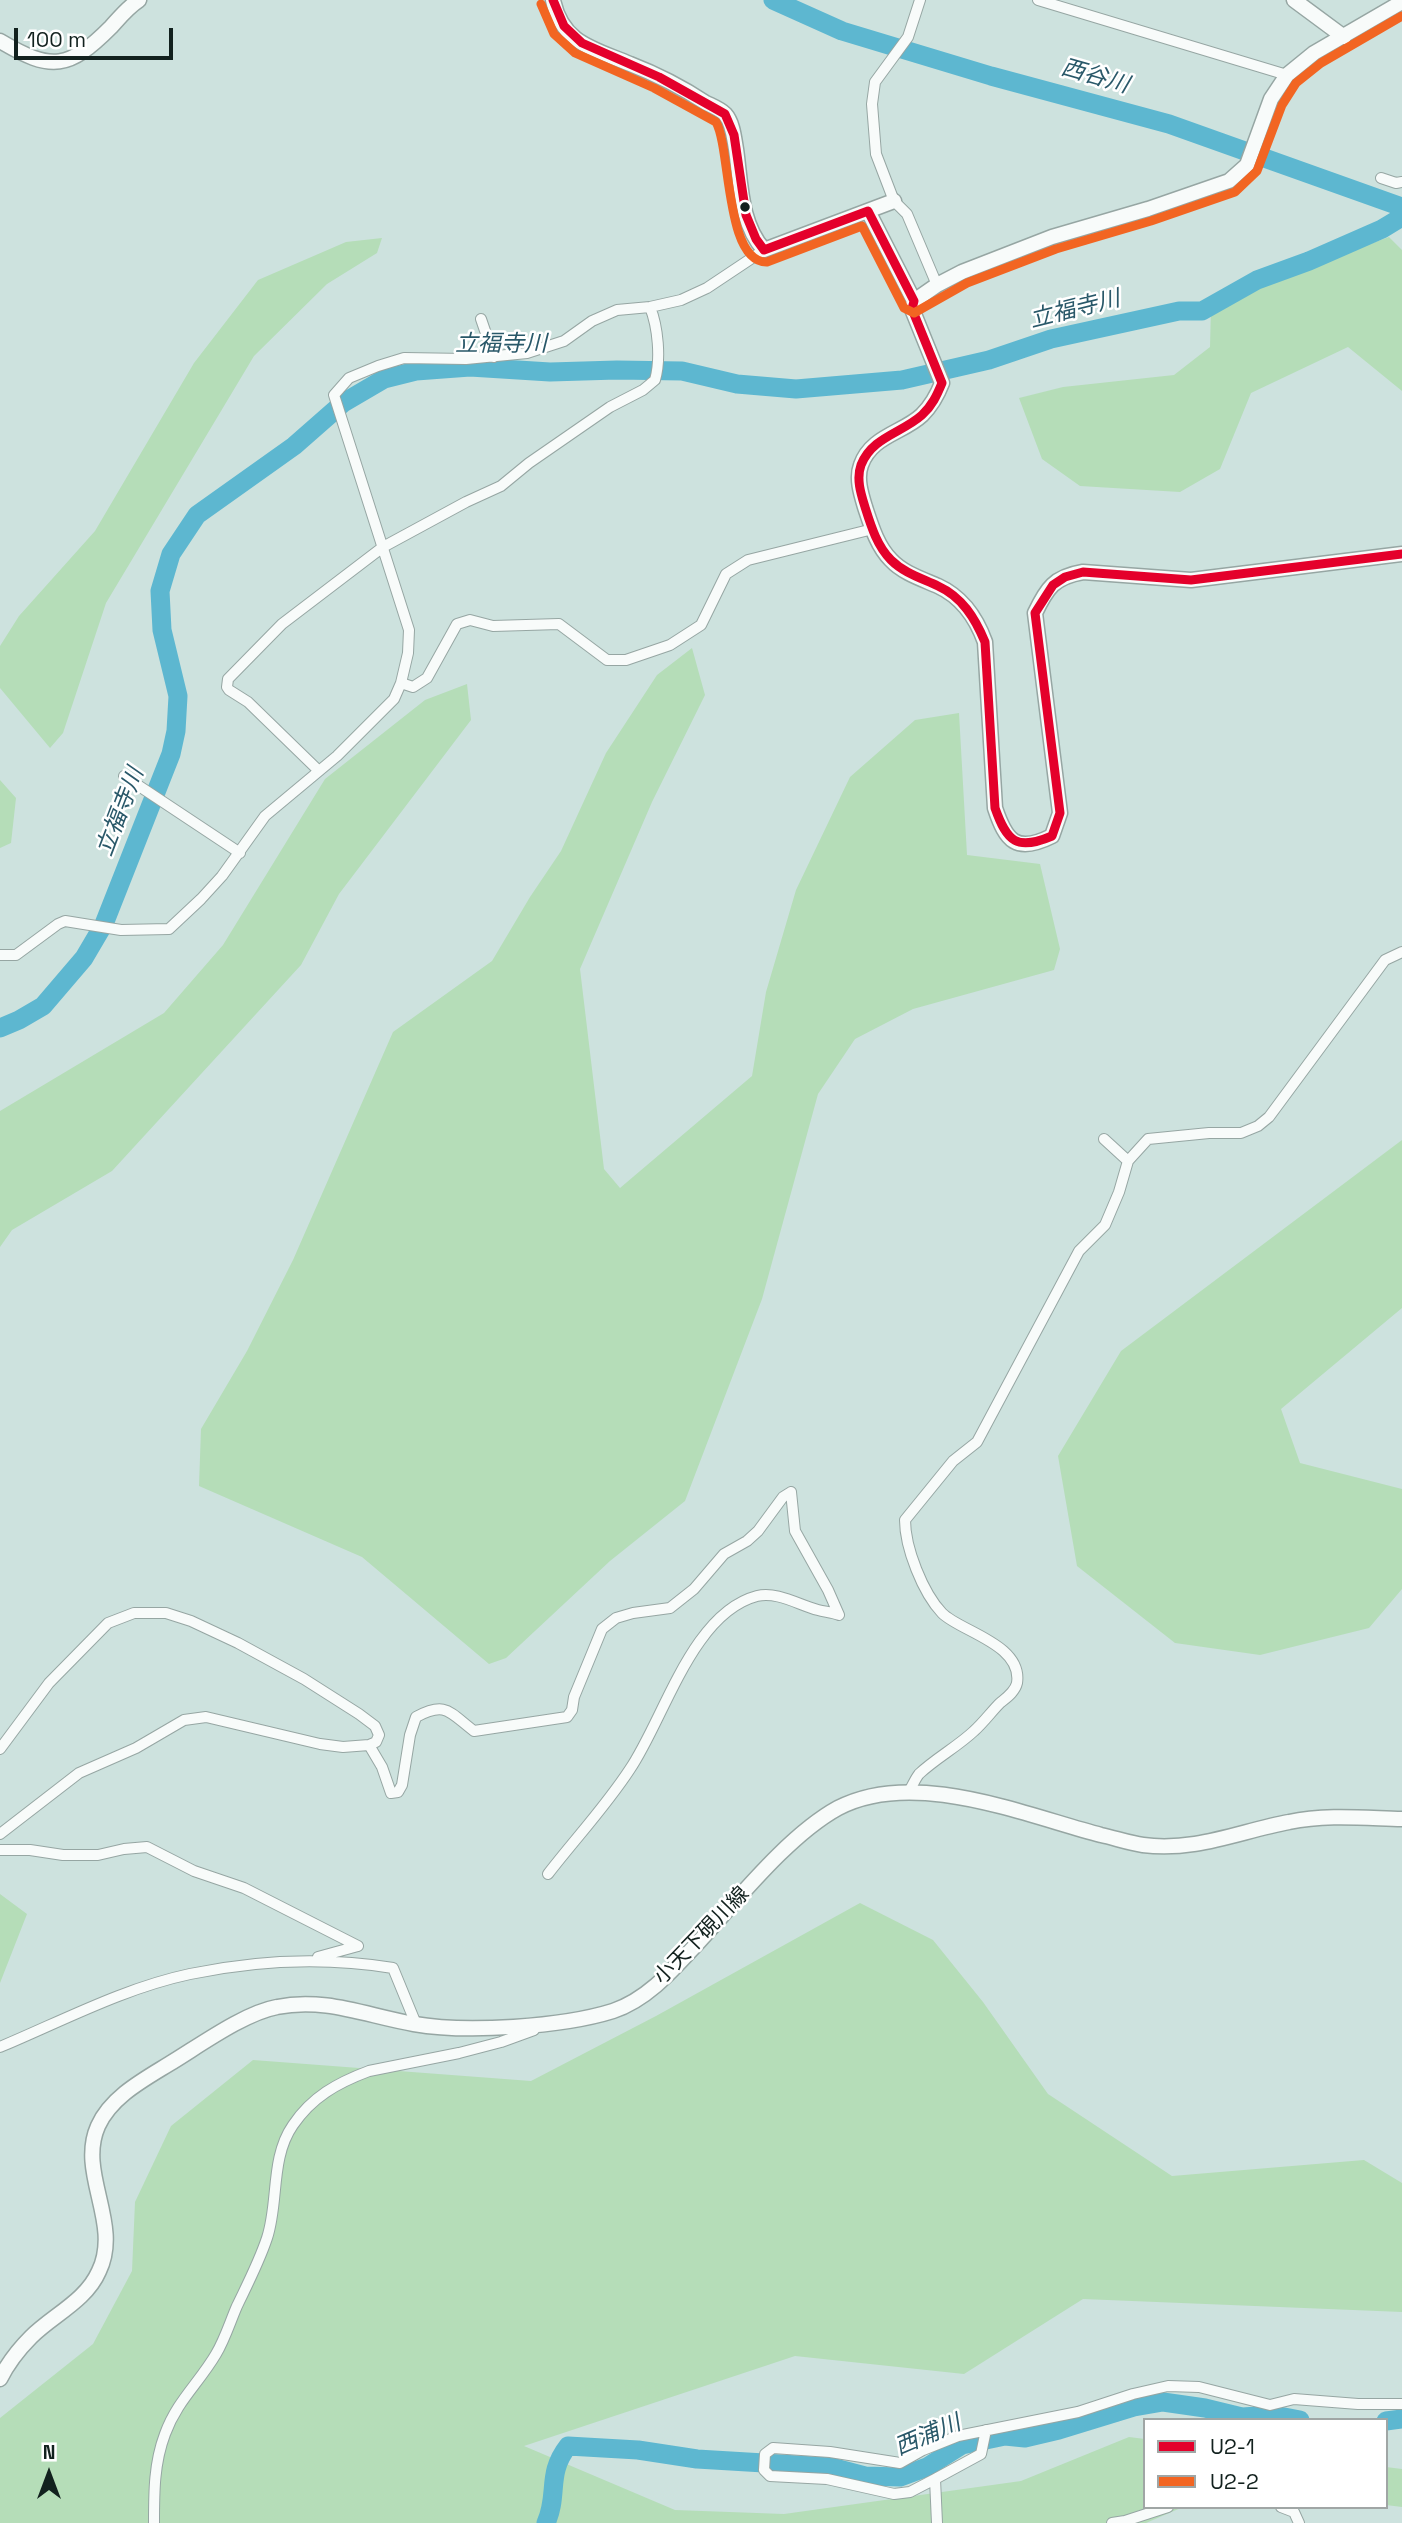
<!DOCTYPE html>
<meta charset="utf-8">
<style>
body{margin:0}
#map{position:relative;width:1402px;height:2523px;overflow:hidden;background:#cde2de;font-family:"Space Grotesk",sans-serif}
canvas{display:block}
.legend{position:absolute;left:1143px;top:2418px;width:245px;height:91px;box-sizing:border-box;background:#fff;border:2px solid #a0a6a5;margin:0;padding:9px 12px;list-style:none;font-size:21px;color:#12211e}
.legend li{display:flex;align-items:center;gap:14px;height:35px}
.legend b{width:35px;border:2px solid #a0a6a5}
.north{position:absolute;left:14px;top:2439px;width:70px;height:70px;-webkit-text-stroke:5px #fff;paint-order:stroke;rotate:0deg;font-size:19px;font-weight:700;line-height:28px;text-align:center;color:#12211e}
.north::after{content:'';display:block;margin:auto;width:24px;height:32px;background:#12211e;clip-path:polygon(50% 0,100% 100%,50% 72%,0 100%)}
.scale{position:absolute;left:14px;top:28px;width:159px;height:32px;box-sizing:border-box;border:4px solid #12211e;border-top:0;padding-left:9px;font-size:21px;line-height:24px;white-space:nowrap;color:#12211e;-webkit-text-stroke:5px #fff;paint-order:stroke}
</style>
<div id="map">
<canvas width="1402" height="2523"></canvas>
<ul class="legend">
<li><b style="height:9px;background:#e4002b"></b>U2-1</li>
<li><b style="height:9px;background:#f26522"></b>U2-2</li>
</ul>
<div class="north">N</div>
<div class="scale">100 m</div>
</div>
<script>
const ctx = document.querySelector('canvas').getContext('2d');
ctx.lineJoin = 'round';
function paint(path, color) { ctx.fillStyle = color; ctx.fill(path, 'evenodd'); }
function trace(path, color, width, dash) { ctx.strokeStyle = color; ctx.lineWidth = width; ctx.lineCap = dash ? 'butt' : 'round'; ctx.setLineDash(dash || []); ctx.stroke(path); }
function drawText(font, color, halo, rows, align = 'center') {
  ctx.font = font + ' "Space Grotesk","Noto Sans JP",sans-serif'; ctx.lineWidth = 5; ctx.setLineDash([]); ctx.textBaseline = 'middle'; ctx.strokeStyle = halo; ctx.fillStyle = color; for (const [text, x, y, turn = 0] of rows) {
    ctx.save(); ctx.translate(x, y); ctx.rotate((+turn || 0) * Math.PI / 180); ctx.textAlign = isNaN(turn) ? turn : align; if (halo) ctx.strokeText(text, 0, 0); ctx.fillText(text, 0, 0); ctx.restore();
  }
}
paint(new Path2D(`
 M1389,237L1402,250V391L1348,347L1251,393L1220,469L1180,492L1080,486L1042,459L1019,398L1063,387L1174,375L1210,347L1211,307L1263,283Z
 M382,238L377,253L327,284L254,356L106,603L63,733L50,748L0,688V646L19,616L95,531L194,363L258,280L346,242Z
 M692,648L705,695L652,802L580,969L604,1169L620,1188L752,1076L766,992L796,890L850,777L915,720L959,713L967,855L1040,864L1060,949L1054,970L913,1009L855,1039L818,1094L762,1299L685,1501L610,1561L506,1658L489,1664L362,1557L199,1486L201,1429L247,1351L293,1260L393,1032L492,961L530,897L561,851L606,753L657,675Z
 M467,684L471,720L339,894L301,965L112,1171L12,1230L0,1247V1111L164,1013L223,945L325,779L425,700Z
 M0,780L16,798L11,843L0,848Z
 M1402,1140V1308L1281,1409L1300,1463L1402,1489V1589L1369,1628L1260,1655L1175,1643L1077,1566L1058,1456L1121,1351Z
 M0,1894L27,1914L0,1983Z
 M860,1903L933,1940L983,2002L1048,2094L1172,2176L1364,2160L1402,2183V2312L1083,2299L964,2374L795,2356L524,2446L675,2510L784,2514L1021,2481L1129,2437L1145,2439V2507H1183L1146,2523H0V2418L93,2344L132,2271L135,2202L171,2126L253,2060L531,2081L656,2016Z
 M1386,2467L1402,2469V2507L1386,2505Z`), '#b5ddb8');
trace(new Path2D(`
 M773,0L842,31L991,76L1169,124L1402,207
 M0,1028L19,1020L43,1006L84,958L104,924L171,754L176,731L178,696L162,630L160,591L171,554L197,515L294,446L343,403L384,379L416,371L470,367L550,372L617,370L682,371L737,384L796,389L902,380L989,360L1051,339L1179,311H1202L1257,280L1309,261L1382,229L1402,217
 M1386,2421L1402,2419
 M546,2523C559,2494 546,2474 568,2446L638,2450L697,2459L831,2467L865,2476L900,2477L927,2467L962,2445L1005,2436L1025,2438L1059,2430L1134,2407L1163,2402L1205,2408L1242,2417L1274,2415L1300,2420`), '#5db7d0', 19);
const street = new Path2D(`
 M920,0L908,37L875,82L872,104L876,154L894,201L907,214L937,285
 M1038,0L1287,75
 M1381,178L1396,183L1402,182
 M481,319L494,357
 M401,683L413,687L427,678L457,624L470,620L493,626L559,624L607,660H626L670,645L701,625L726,574L748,560L873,529
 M319,771L248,702L229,690L227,687L228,679L282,624L383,547L466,502L501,486L529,463L610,407L643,390L655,380C661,359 658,327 650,307
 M124,776L240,853
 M0,955H16L58,924L65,921L121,930L169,929L201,899L222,876L265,816L337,756L394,699L401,683L408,653L409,630L334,395L349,378L378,366L404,358L466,359L527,353L564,341L592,321L617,310L650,307L681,300L707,288L764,250
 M1104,1139L1128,1161
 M369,1745L382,1767L391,1793L398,1792L402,1785L410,1735L416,1717C446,1701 449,1712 474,1731L567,1717L572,1710L574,1697L602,1629L616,1618L633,1613L670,1608L694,1589L724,1554L747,1541L758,1531L783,1497L791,1492
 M0,1749L49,1683L108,1623L134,1613H166L191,1621L238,1643L304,1679L359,1714L375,1726L379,1735L376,1742L369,1745L343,1747L320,1744L206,1717L184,1720L136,1748L79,1773L0,1834
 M908,1793C912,1787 915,1779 919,1774C936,1758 957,1747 974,1731C984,1722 991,1712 1000,1703C1006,1698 1015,1692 1017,1683C1023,1644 959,1631 942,1613C923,1593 905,1548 905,1520L953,1461L977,1442L1079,1251L1105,1225L1119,1192L1128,1161L1148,1139L1209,1133H1241L1258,1126L1269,1117L1385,960L1402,952
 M0,1850H30L63,1855H98L124,1849L147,1847L194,1871L244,1888L358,1946
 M548,1874C575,1839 606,1806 630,1769C664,1719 692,1613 757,1596C777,1591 799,1605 818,1610C825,1612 832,1612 839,1615L828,1590L795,1531L791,1492
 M318,1957L358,1946
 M0,2047C62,2021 124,1988 190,1974C257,1960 326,1957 393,1968L416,2024
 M935,2479L910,2492L894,2494L827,2479L770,2476L764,2470L765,2454L773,2448L830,2452L900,2463L923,2450L958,2436L1078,2412L1133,2394L1168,2386L1199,2387L1270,2405L1294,2399L1358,2404H1402
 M1281,2507L1294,2512L1299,2523
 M154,2523C154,2492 154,2463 165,2434C177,2401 199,2383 216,2354C225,2339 230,2322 237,2306C248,2283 259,2262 267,2238C279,2202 270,2158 293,2125C312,2097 337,2083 369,2071L459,2053L501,2042L534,2030
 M937,2523L935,2479L981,2454L986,2430
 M1112,2523L1125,2521L1168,2507`);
const secondary = new Path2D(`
 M553,0C562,44 595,49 630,64C656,74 683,88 706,103C712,106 720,109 725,114C733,123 734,138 736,149C741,184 740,223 764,250L894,201
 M1294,0L1344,37
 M0,41C52,72 69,69 111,27C120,17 128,7 139,0
 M868,211L914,301L912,309L942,383C937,396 932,405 922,415C903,433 871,436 861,465C856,478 861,494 865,507C871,525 877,546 891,560C903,573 922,579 938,586C962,597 976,617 985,642L995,808C1006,841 1016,854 1052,836L1060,813L1035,613C1047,588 1054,577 1083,572L1191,580L1402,554
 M914,301L937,285L962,272L1052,237L1148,209L1229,181L1247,165L1271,99L1287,75L1314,53L1402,2
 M0,2379C8,2363 18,2350 31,2337C53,2315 86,2301 99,2271C122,2223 77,2173 98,2126C111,2097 143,2080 169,2064C199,2046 244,2013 277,2007C325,1997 367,2016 414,2024C466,2033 562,2027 613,2011C646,2000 671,1972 694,1947C735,1903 787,1836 838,1808C914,1768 1024,1815 1101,1835C1115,1838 1129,1843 1143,1845C1195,1852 1240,1831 1289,1822C1326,1814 1364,1818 1402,1819`);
trace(street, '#96a6a3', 12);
trace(secondary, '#96a6a3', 17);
trace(street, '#f8fbfa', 10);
trace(secondary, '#f8fbfa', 14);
trace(new Path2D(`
 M553,0L564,26L582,43L659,77L725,114L734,135L746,215L756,239L764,250L868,211L914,301L912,309L942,383C937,395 932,406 922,415C902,433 872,437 861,465C856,479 861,494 865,507C871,526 877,546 891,560C904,573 921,578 938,586C962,597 975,618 985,642L995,808C1007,842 1017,851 1052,836L1060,813L1035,613L1053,585L1065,577L1083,572L1191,580L1402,554`), '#e4002b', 9);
trace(new Path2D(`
 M541,4L554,34L575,53L654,88L716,122C731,148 725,263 767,262L862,226L904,308L914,313L967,283L1056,249L1151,221L1235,192L1257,171L1282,105L1296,83L1321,63L1402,16`), '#f26522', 9);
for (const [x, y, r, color] of [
 [745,207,6,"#12211e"]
]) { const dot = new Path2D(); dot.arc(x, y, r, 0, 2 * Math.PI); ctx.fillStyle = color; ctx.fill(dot); trace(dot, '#fff', 2.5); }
drawText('21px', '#12211e', '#fff', [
 ["小天下硯川線",702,1936,-46]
]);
drawText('italic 23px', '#295869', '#fff', [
 ["西谷川",1095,77,16],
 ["立福寺川",1075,310,-14],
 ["立福寺川",501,345],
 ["立福寺川",121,812,-69],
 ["西浦川",928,2436,-23]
]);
</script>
